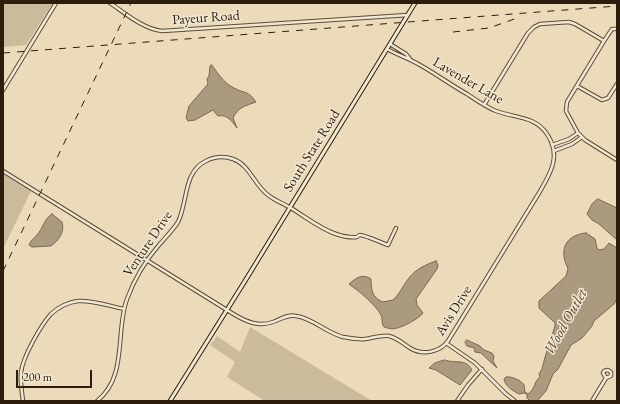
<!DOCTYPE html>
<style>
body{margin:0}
#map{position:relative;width:620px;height:404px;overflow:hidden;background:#ebdbba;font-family:"EB Garamond",serif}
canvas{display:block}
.frame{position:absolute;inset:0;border:4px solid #2c1d0d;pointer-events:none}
.scale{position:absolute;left:16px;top:370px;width:76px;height:18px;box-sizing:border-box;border:2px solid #2c1d0d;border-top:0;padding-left:5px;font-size:12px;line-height:14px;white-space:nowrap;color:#2c1d0d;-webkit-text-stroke:3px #f2e8d2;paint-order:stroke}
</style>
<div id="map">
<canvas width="620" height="404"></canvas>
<div class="frame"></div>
<div class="scale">200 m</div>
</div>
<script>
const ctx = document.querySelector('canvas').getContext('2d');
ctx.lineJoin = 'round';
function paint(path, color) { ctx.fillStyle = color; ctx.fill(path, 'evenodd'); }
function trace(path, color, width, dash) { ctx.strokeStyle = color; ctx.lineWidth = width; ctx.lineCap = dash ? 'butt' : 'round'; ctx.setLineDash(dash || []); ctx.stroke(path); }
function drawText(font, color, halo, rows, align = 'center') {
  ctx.font = font + ' "EB Garamond",serif'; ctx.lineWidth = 3; ctx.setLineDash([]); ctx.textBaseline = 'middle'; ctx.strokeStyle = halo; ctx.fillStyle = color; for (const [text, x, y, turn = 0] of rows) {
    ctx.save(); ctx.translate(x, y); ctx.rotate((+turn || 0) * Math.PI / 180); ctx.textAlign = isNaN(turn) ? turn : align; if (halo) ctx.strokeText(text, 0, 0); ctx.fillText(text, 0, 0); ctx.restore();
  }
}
paint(new Path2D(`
 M3,3H53L26,45L3,47Z
 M3,174L31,191L3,249Z
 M250,327L372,401H265L227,377L235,362L210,345L217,336L240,352Z`), '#cbbb9d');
const water = new Path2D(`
 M212,65C218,74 224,83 234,88C245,94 248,90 256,102C245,106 238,107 233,118L237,128C232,121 227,114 218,116L213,110L195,120L188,121L186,118L189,106L208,84L207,79L209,76L210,66Z
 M598,199L617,208V240L599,224L592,220L587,214L592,204Z
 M52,214L62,222C65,232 59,240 51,246L32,247L29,245C31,240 34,238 37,235C43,228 44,219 52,214Z
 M586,233L595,239L597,248L599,250L604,249L609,243L617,248V299L614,304L594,321L592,326L582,338L571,345L558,369L553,374L546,391L537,401H530L527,398V394L524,393L519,394C513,391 505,386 504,379L506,377C511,376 521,380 524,385C524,387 525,390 525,392L528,394C535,390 534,381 540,377L539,374L542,369L545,357L555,326V323L539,308V301L566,276L568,269C567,265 564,261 564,256C562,241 574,234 586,233Z
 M436,261L438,265L437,269L416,299L417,305L423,313C420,318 403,327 397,328C392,330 388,328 384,327C381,323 383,319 381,315C375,304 359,291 349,284C356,278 362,273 371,279C371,289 372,298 383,302L393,300C400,294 403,285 409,278C416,269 425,265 436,261Z
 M467,340L480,346L484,350L492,353L494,356L493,361L497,368L481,353L475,352L474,348L467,346L465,342Z
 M445,360C455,364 466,358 472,370L460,385L436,370L429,368L435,363Z`);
paint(water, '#aa9a7f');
trace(water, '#786851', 1);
const minor = new Path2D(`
 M110,3C125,13 143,29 162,31L408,15
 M617,29H612L604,41L570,97L567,102L566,111L578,133L585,140L617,160
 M390,44L406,54L410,59
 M577,86L602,100L608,98L617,84
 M3,90L56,3
 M484,105L528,33L534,27L540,24L569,22L575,24L604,41
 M552,145L569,139L578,133
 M554,151L572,144L582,137
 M3,171L235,315C247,322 259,327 273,322C281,319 288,314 296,316C313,318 326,333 343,337C350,338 358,340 365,339C373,338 381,335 389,336C398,338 403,344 410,348C423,356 440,352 448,341L539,193C550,174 562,156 547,134C535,116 515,118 496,111C486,107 476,100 467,94C451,85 436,74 420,65C410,59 398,55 387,49
 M446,343L475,363L505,393L515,401
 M23,401C22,392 20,382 21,373C22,358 41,325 51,314C58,307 69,302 78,301C93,300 109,306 124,309
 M97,401C128,377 115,332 127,299C134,280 145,261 159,245C165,238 173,230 178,222C188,202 183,172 206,161C214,157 224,156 233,159C250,165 254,185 268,195C274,200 282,203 289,207C305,216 318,228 336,234C342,236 350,238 357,237C358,236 359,235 360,235C365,235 382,243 388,245L396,228
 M457,401L468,385L482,369
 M592,401L606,378L611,376V372L608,370L604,371L603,373L606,378`);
const secondary = new Path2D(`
 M170,401L245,281L415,3`);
trace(minor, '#5c4c38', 4.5);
trace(secondary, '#2c1d0d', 5);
trace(minor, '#f2e8d2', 2.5);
trace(secondary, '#f2e8d2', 3);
trace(new Path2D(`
 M453,32L489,28L520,17
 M3,53L617,6
 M3,271L131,3`), '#2c1d0d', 1, [7, 7]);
drawText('14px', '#2c1d0d', '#f2e8d2', [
 ["Payeur Road",206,18,-4],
 ["Lavender Lane",468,81,30],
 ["South State Road",312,151,-58],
 ["Venture Drive",148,244,-56],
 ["Avis Drive",454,311,-58]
]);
drawText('italic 15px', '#584935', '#f2e8d2', [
 ["Wood Outlet",566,322,-61]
]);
</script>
